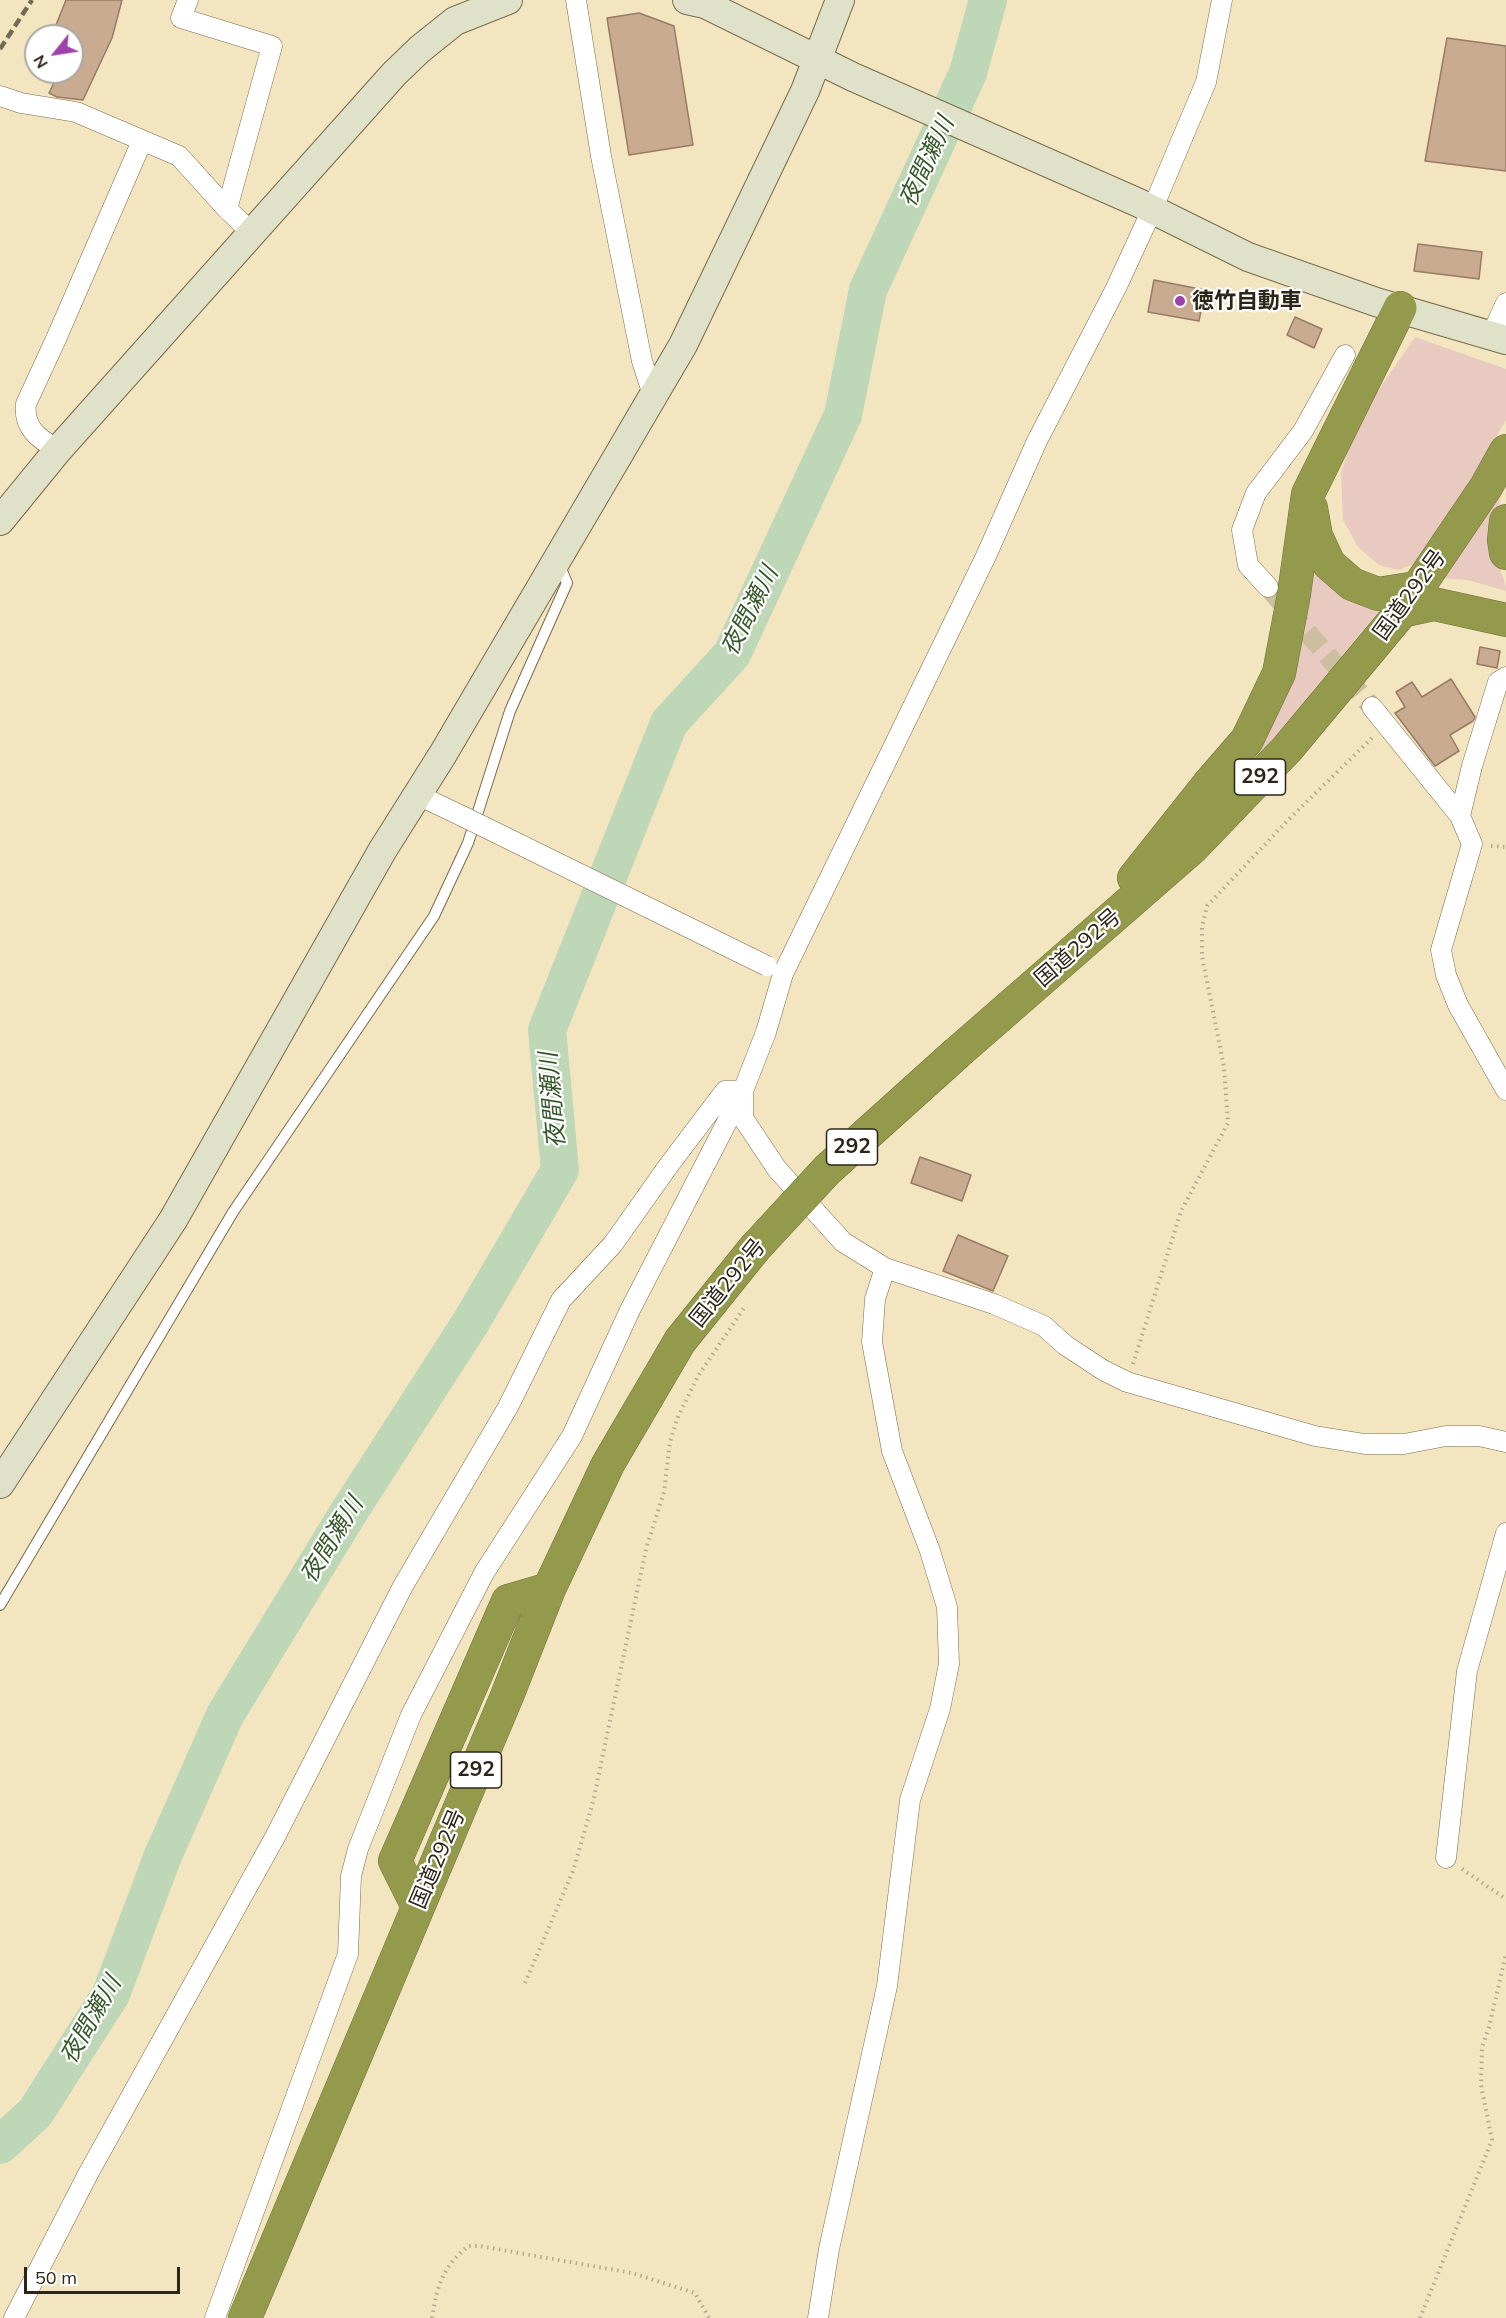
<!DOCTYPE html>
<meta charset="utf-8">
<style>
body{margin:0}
#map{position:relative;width:1506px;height:2318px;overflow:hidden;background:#f4e5c1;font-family:Mulish,sans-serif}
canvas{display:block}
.north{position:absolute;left:24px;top:24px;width:60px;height:60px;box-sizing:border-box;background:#fff;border:2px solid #aba8a3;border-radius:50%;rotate:240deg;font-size:16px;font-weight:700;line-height:24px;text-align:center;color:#2c2619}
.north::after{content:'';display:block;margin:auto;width:21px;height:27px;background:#9d41ab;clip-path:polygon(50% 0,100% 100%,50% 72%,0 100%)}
.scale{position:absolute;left:24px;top:2267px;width:156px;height:27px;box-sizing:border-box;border:3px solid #2c2619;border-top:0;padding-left:8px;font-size:18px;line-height:21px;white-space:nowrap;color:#2c2619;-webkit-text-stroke:4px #fff;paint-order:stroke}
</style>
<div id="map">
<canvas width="1506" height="2318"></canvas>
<div class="north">N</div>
<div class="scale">50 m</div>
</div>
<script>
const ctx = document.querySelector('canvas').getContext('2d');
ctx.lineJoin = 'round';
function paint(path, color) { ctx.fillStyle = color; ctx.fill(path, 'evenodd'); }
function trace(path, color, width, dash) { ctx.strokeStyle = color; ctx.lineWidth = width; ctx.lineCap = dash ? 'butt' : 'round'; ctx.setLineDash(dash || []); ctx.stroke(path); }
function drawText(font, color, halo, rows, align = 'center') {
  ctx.font = font + ' Mulish,"Noto Sans JP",sans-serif'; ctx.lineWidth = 4.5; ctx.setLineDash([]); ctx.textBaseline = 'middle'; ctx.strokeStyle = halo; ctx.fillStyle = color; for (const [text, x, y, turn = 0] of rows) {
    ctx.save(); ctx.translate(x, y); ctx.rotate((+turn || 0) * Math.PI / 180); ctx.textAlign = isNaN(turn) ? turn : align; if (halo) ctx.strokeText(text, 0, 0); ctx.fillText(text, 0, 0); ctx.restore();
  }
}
paint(new Path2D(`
 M1415,337L1506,369V420L1425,555L1413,564L1399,570L1379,565L1358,547L1343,520L1341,473L1358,420Z
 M1501,489C1499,513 1493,535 1497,559C1499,571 1506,579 1506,591L1468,580L1441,578Z
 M1308,544L1387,601L1248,769L1240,760Z`), '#e8cac0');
trace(new Path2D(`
 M0,2145L35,2113L111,1994L162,1858L225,1715L347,1515L471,1322L560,1170L547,1030L669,723L732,654L843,415L868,290L968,73L988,0`), '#bed7b6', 38);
const building = new Path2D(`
 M66,0H122L112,38L83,100L57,97L49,93L59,72H72V32L56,25Z
 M639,13L674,26L693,145L629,155L607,18Z
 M1447,38L1506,46V171L1425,161Z
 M1418,244L1482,252L1479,279L1414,271Z
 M1154,280L1205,290L1199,321L1148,312Z
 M1295,317L1322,329L1314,348L1287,335Z
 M1480,647L1500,651L1497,668L1477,664Z
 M1451,679L1475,717L1473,721L1450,735L1459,751L1435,766L1395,713L1405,707L1396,692L1412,682L1422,697Z
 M920,1157L971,1175L962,1201L911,1183Z
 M958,1235L1008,1256L993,1291L943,1271Z`);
paint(building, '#c9ab91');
trace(building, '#977b63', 1.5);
trace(new Path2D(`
 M1268,587L1372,707`), '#ccbf9f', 20, [20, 10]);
const lane = new Path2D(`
 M0,1605L233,1212L434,916L468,843L510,711L567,583L559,564`);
const street = new Path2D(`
 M188,0L181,18L272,46L227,209
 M576,0L601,156L642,361L653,395
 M0,96L21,103L76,112L179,156L227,209L253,234
 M1491,336L1506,303
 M58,450C39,439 23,428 26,404L56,339L142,141
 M1268,587L1248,565L1242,530L1256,493L1303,431L1345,355
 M1506,677L1498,682L1472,766L1460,816L1472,844L1441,950L1446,975L1458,1005L1506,1090
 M1372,707L1460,816
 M418,795L462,816
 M743,1095V1118L777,1169L843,1242L885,1268L994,1304L1044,1326L1065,1345L1103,1370L1127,1382L1315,1436L1365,1444H1404L1446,1436H1479L1506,1442
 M1446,1858L1467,1671L1506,1533
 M14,2318L88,2174L275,1837L403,1586L508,1407L561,1300L613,1244L669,1165L725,1091H743
 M215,2318L348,1954L351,1876L358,1849L411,1715L484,1573L572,1436L630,1310L743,1091L766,1032L783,974L986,556L1037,441L1116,288L1152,210L1206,82L1222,0
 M818,2318L829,2249L887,1986L910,1800L940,1709L949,1664L947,1607L930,1551L892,1451L872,1342L875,1299L885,1268`);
const secondary = new Path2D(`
 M687,0L705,4L853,77L1139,203L1248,257L1376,302L1506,340
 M0,521L58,450L394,74L420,49L455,21L508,0
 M0,1484L173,1220L382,851L443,754L683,345L805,91L840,0`);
const highway = new Path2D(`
 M1311,508L1316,536L1329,564L1352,584L1378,594L1416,588
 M1506,521L1504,540L1506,553
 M1402,611L1434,604L1506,620
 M1134,878L1208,785L1247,740L1279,673L1294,594L1308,494L1400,308
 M957,1053L1192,848L1287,749L1402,611L1486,487L1506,451
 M418,1907L395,1861L508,1601L549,1589
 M245,2318L507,1696L549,1589L608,1464L680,1341L754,1249`);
trace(lane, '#796b4b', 12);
trace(street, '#796b4b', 21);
trace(secondary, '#796b4b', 30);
trace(highway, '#70713a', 34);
trace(new Path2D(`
 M1491,846L1506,847
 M1133,1364L1181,1211L1228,1123L1224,1067L1202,956V927L1207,906L1288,820L1372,738
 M1462,1869L1506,1899
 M525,1983L573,1871L593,1802L646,1549L664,1492L670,1442L677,1419L698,1376L744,1308
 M432,2318C437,2286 442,2268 468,2246H480L632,2273L695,2293L709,2318
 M1420,2318L1492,2140L1481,2085L1482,2047L1489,2027L1506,1954`), '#b5a98c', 4, [1.5, 4.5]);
trace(lane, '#fff', 10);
trace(street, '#fff', 20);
trace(secondary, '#dfe1c9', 28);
trace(highway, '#949a4c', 33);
trace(new Path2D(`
 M0,49L32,0`), '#736a55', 4.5, [9, 4.5]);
const streetBridge = new Path2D(`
 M462,816L767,966`);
const highwayBridge = new Path2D(`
 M754,1249L827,1170L957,1053`);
trace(streetBridge, '#796b4b', 21, []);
trace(highwayBridge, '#70713a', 34, []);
trace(streetBridge, '#fff', 20);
trace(highwayBridge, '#949a4c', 33);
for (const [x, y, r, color] of [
 [1180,301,6,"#9d41ab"]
]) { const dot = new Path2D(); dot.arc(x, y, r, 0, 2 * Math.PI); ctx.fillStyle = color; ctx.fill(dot); trace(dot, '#fff', 2); }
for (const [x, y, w] of [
 [1260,777,51],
 [852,1147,51],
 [476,1770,51]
]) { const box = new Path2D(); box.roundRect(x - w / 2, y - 18, w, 36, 4.5); ctx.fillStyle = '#fff'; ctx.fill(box); trace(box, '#2c2619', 1.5); }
drawText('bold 21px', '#2c2619', null, [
 ["292",1260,777],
 ["292",852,1147],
 ["292",476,1770]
]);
drawText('bold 22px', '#2c2619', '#fff', [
 ["徳竹自動車",1192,301]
], 'left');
drawText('22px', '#2c2619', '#fff', [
 ["国道292号",1410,595,-54],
 ["国道292号",1078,948,-41],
 ["国道292号",728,1283,-51],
 ["国道292号",438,1859,-67]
]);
drawText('italic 24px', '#355729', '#fff', [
 ["夜間瀬川",927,162,-65],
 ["夜間瀬川",750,611,-63],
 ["夜間瀬川",553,1100,-95],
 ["夜間瀬川",332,1540,-58],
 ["夜間瀬川",91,2020,-60]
]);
</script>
